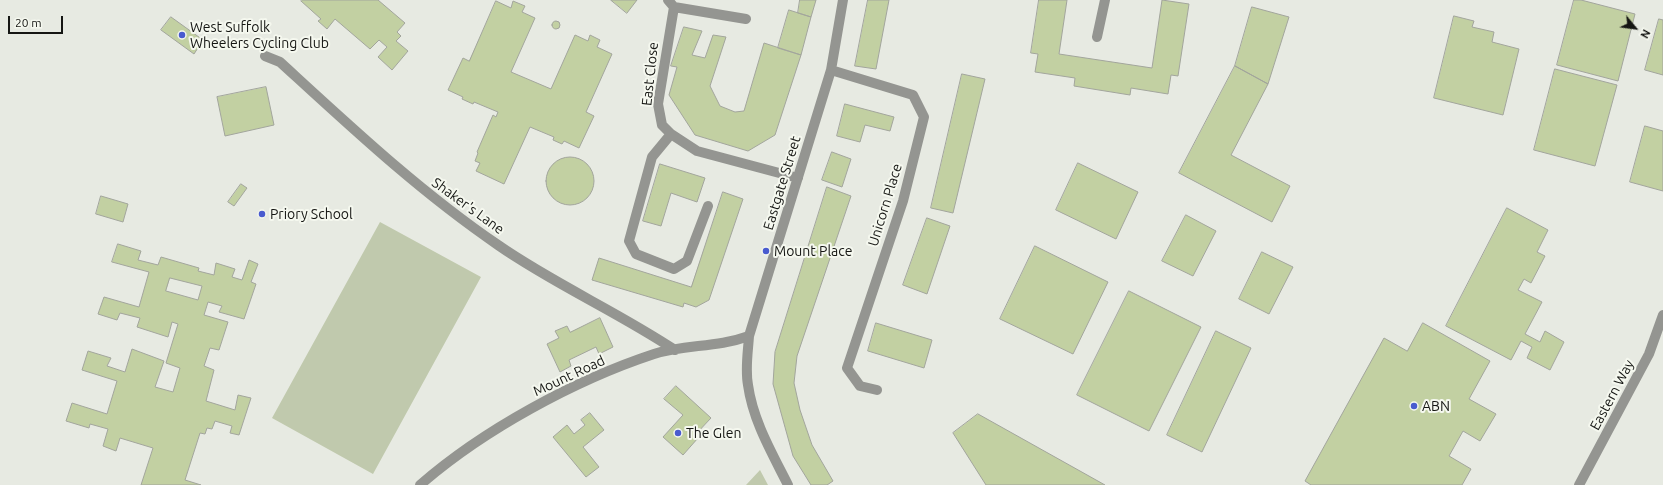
<!DOCTYPE html>
<style>
body{margin:0}
#map{position:relative;width:1663px;height:485px;overflow:hidden;background:#e7eae2;font-family:Ubuntu,sans-serif}
canvas{display:block}
.north{position:absolute;left:1615px;top:8px;width:40px;height:40px;-webkit-text-stroke:3px #f5f8ef;paint-order:stroke;rotate:119deg;font-size:11px;font-weight:700;line-height:16px;text-align:center;color:#151613}
.north::after{content:'';display:block;margin:auto;width:14px;height:18px;background:#151613;clip-path:polygon(50% 0,100% 100%,50% 72%,0 100%)}
.scale{position:absolute;left:8px;top:16px;width:55px;height:18px;box-sizing:border-box;border:2px solid #151613;border-top:0;padding-left:5px;font-size:12px;line-height:14px;white-space:nowrap;color:#151613;-webkit-text-stroke:3px #f5f8ef;paint-order:stroke}
</style>
<div id="map">
<canvas width="1663" height="485"></canvas>
<div class="north">N</div>
<div class="scale">20 m</div>
</div>
<script>
const ctx = document.querySelector('canvas').getContext('2d');
ctx.lineJoin = 'round';
function paint(path, color) { ctx.fillStyle = color; ctx.fill(path, 'evenodd'); }
function trace(path, color, width, dash) { ctx.strokeStyle = color; ctx.lineWidth = width; ctx.lineCap = dash ? 'butt' : 'round'; ctx.setLineDash(dash || []); ctx.stroke(path); }
function drawText(font, color, halo, rows, align = 'center') {
  ctx.font = font + ' Ubuntu,sans-serif'; ctx.lineWidth = 4; ctx.setLineDash([]); ctx.textBaseline = 'middle'; ctx.strokeStyle = halo; ctx.fillStyle = color; for (const [text, x, y, turn = 0] of rows) {
    ctx.save(); ctx.translate(x, y); ctx.rotate((+turn || 0) * Math.PI / 180); ctx.textAlign = isNaN(turn) ? turn : align; if (halo) ctx.strokeText(text, 0, 0); ctx.fillText(text, 0, 0); ctx.restore();
  }
}
paint(new Path2D(`
 M380,222L481,277L373,474L272,418Z
 M760,470L768,485H746Z`), '#c0c9ad');
const building = new Path2D(`
 M302,0H378L405,23L397,32L401,36L396,41L408,51L392,70L378,57L387,47L379,40L370,49L335,19L327,29L318,21L321,19L301,1Z
 M611,0H637L627,13Z
 M800,0H816L811,17L798,13Z
 M868,0H889L876,69L855,66Z
 M1039,0H1067L1059,54L1152,68L1162,0L1189,4L1178,76L1171,75L1168,94L1131,88L1130,95L1074,86L1075,78L1035,72L1038,54L1031,53Z
 M1574,0H1581L1635,14L1618,81L1557,65Z
 M496,1L511,8L513,1L525,6L522,12L535,18L511,72L551,89L575,35L588,41L590,35L600,40L597,47L612,54L586,112L594,116L579,148L564,141L562,144L553,140L554,137L530,127L504,184L476,171L480,163L475,161L478,153L477,152L493,115L496,117L498,112L474,102L473,104L462,99L463,97L448,90L463,58L469,61Z
 M1252,7L1289,17L1268,84L1235,66Z
 M789,10L811,17L801,55L778,48Z
 M1454,16L1474,21L1472,27L1494,32L1492,42L1519,49L1503,115L1434,98Z
 M171,17L203,40L194,54L161,30Z
 M1659,19L1663,20V75L1645,70Z
 M552 25a4 4 0 1 1 8 0a4 4 0 1 1-8 0Z
 M684,27L702,31L692,55L705,58L713,35L726,37L710,86L720,106L735,112L744,111L764,43L801,55L775,135L748,151L695,135L669,95L677,67L671,66Z
 M1235,66L1268,84L1231,155L1290,186L1272,222L1179,173Z
 M1555,69L1617,85L1595,166L1534,150Z
 M962,74L985,79L953,213L931,208Z
 M266,87L274,125L225,136L217,97Z
 M845,104L894,117L890,131L865,125L860,142L837,136Z
 M1645,126L1663,131V191L1630,182Z
 M832,152L851,159L842,187L822,180Z
 M546 181a24 24 0 1 1 48 0a24 24 0 1 1-48 0Z
 M1078,163L1138,192L1116,239L1056,210Z
 M660,164L705,178L697,202L671,193L661,226L643,221Z
 M241,184L247,188L234,206L228,202Z
 M827,187L851,196L797,356L794,383L800,410L812,445L833,481L827,485H811L793,456L773,384L775,352Z
 M723,192L743,199L709,300L696,307L684,303L683,307L592,280L599,258L691,287Z
 M101,196L128,204L123,222L96,214Z
 M1507,208L1548,230L1537,252L1545,256L1531,283L1524,279L1518,290L1542,302L1525,334L1540,342L1545,331L1564,342L1550,370L1527,358L1532,347L1521,341L1511,360L1446,326Z
 M1186,215L1216,231L1193,276L1162,261Z
 M927,218L950,226L927,294L903,285Z
 M118,244L141,251L138,260L158,265L161,257L199,268L198,271L214,275L216,263L235,269L232,277L242,280L249,260L258,264L251,282L256,284L244,319L219,312L222,306L208,302L204,315L228,322L219,350L210,348L204,366L214,370L206,401L235,410L238,395L251,398L239,435L230,433L232,426L215,421L212,429L207,428L205,434L200,433L185,480L201,485H141L153,448L120,438L116,451L103,446L108,429L90,424L89,428L66,421L72,403L107,414L117,381L82,370L88,351L111,358L107,366L125,372L132,349L164,361L155,387L173,392L180,368L166,363L178,324L172,322L168,337L137,327L140,318L120,313L117,320L98,314L104,297L139,307L149,272L112,262ZM170,278L202,286L198,300L166,291Z
 M1035,246L1108,282L1073,354L1000,319Z
 M1262,252L1293,267L1269,314L1239,299Z
 M1129,291L1201,327L1149,431L1077,395Z
 M600,318L613,347L599,354L596,347L569,360L571,366L560,372L547,344L559,338L555,331L567,326L570,332Z
 M876,323L932,340L924,368L868,351Z
 M1423,323L1490,361L1469,399L1496,414L1480,441L1463,431L1449,456L1471,469L1462,485H1311L1305,481L1384,338L1407,351Z
 M1216,331L1251,348L1202,452L1167,435Z
 M676,386L711,418L695,435L698,438L683,455L663,437L683,415L664,399Z
 M590,413L604,430L583,447L599,467L586,477L553,437L567,425L574,434L585,425L581,420Z
 M978,414L1105,485H986L953,433Z`);
paint(building, '#c2d0a2');
trace(building, '#a2a59c', 1);
trace(new Path2D(`
 M668,0L674,7L658,104L662,125L671,134L697,151L798,178
 M674,7L746,19
 M1097,37L1105,0
 M265,56L280,62C351,127 419,191 498,245C554,284 618,312 675,350
 M831,70L913,95L924,117L903,201L847,368L860,386L877,390
 M671,134L652,157L629,241L636,254L674,269L687,261L708,206
 M420,485C483,430 575,380 654,354C686,344 716,348 749,336
 M788,485C772,453 753,421 748,385C745,369 748,352 749,336L831,70L843,0
 M1579,485L1649,354L1663,315`), '#949591', 10);
for (const [x, y, r, color] of [
 [182,35,4,"#495bcf"],
 [262,214,4,"#495bcf"],
 [766,251,4,"#495bcf"],
 [1414,406,4,"#495bcf"],
 [678,433,4,"#495bcf"]
]) { const dot = new Path2D(); dot.arc(x, y, r, 0, 2 * Math.PI); ctx.fillStyle = color; ctx.fill(dot); trace(dot, '#f5f8ef', 1.5); }
drawText('14px', '#151613', '#f5f8ef', [
 ["West Suffolk",190,27],
 ["Wheelers Cycling Club",190,43],
 ["Priory School",270,214],
 ["Mount Place",774,251],
 ["ABN",1422,406],
 ["The Glen",686,433]
], 'left');
drawText('14px', '#151613', '#f5f8ef', [
 ["East Close",650,74,-84],
 ["Eastgate Street",782,183,-73],
 ["Unicorn Place",885,205,-73],
 ["Shaker's Lane",468,206,36],
 ["Mount Road",569,376,-25],
 ["Eastern Way",1612,395,-62]
]);
</script>
